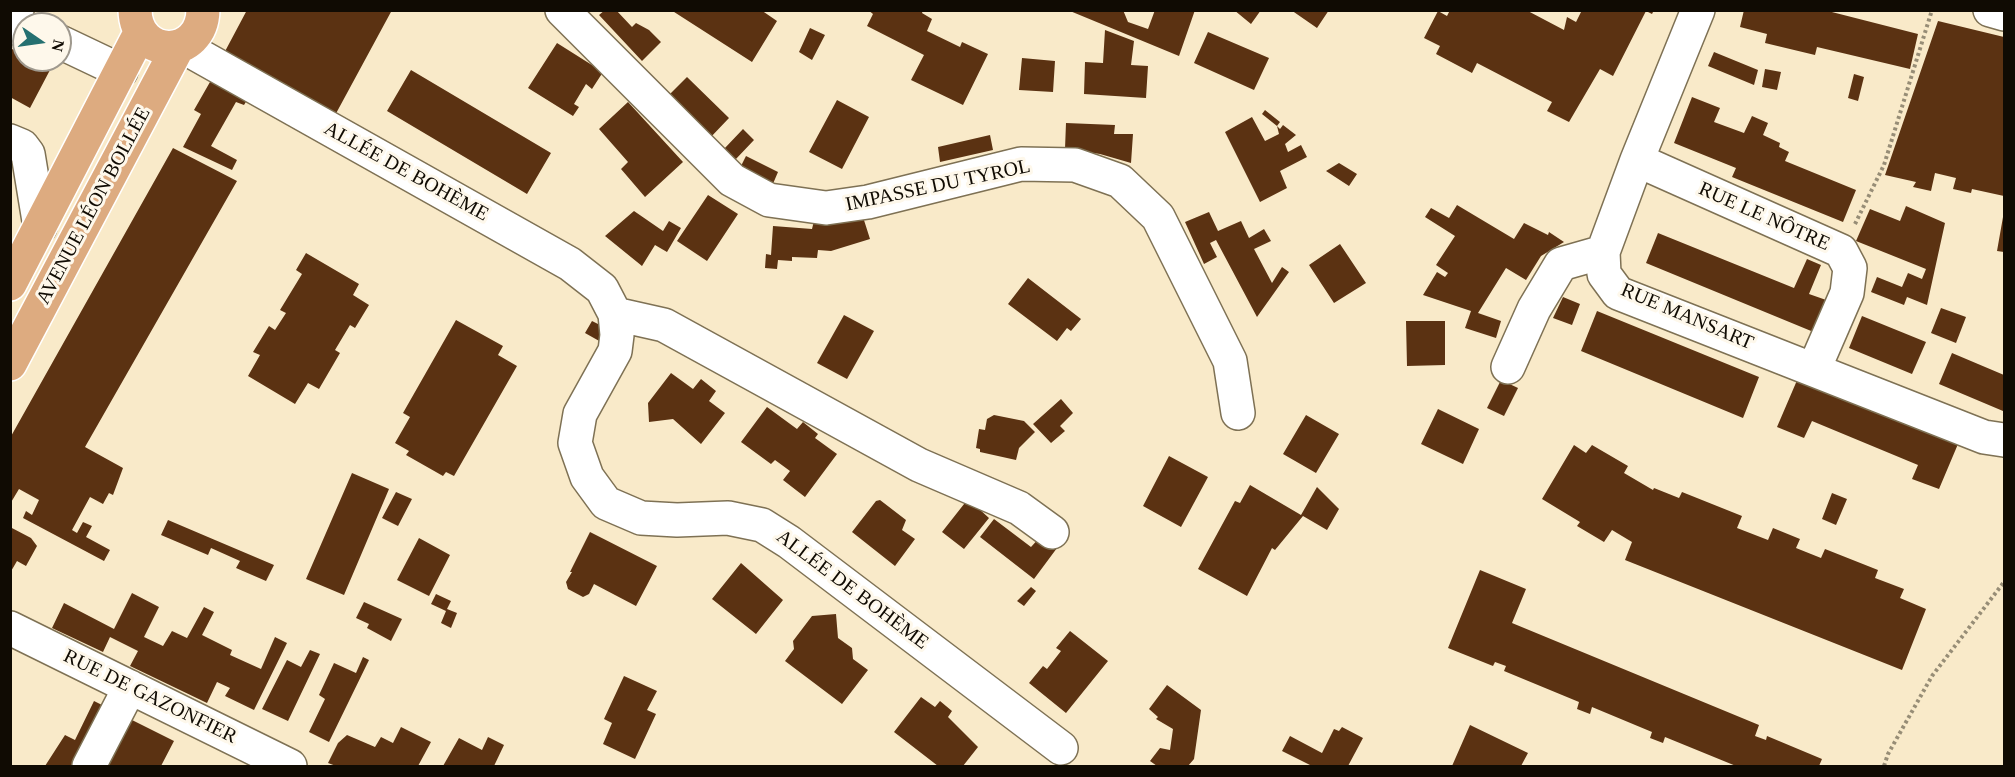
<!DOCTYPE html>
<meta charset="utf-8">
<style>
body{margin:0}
#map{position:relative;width:2015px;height:777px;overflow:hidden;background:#f9eac9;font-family:Georgia,serif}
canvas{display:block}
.frame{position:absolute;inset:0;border:12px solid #100b03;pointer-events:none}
.north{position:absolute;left:12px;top:12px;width:60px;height:60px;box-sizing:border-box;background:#fef8eb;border:2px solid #9f998e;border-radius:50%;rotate:103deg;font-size:16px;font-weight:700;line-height:24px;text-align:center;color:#100b03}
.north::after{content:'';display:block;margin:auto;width:21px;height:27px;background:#257070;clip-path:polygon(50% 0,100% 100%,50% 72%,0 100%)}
</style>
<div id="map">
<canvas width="2015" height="777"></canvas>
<div class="frame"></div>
<div class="north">N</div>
</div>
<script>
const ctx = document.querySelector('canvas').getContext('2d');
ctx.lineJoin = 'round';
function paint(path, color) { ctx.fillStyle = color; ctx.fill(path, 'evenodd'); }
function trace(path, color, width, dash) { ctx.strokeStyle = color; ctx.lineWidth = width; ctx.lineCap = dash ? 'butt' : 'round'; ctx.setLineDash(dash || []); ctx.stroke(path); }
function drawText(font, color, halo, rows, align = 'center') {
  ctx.font = font + ' Georgia,serif'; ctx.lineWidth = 6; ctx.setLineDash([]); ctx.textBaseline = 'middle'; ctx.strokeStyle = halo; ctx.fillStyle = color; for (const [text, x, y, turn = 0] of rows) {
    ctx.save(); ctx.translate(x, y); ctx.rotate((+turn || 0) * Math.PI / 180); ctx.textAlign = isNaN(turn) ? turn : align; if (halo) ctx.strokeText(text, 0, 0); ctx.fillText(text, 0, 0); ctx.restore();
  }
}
paint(new Path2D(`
 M247,10H392L333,119L222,57Z
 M605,10H616L632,27L636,23L649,30L661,42L642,61L599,15Z
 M671,10H761L777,21L752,62Z
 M868,10H923L922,13L932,19L927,31L960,47L962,42L988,54L963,105L911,80L924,55L867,26L873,14Z
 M1123,10L1128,22L1148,29L1155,10H1195L1179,56L1070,11Z
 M1234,10H1261L1251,24Z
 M1291,10H1329L1317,28Z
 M1450,10H1526L1564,30L1567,17L1576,22L1582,10H1654L1652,14L1646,11L1613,76L1600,69L1569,122L1547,111L1552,102L1477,63L1472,73L1436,54L1440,46L1424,38L1438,11L1447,16Z
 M1744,10H1824L1918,34L1910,69L1817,47L1815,55L1765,43L1767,34L1740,27Z
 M1938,21L2004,37V196L1972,189L1971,193L1953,189L1956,178L1935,173L1931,191L1913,187L1916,182L1885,175Z
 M810,28L825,35L812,60L799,52Z
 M1105,30L1134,41L1131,65L1148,66L1146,98L1084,94L1085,62L1103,63Z
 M1208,32L1269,58L1254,90L1194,63Z
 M557,43L603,72L592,89L586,84L574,104L579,107L573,116L528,88Z
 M10,48L24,55V60H32L50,70L30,108L10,97Z
 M1714,52L1758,70L1754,85L1708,66Z
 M1022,58L1055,61L1053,92L1019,90Z
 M1765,69L1781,72L1777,90L1762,87Z
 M411,70L551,153L527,194L387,111Z
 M1854,74L1864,77L1858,101L1848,98Z
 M214,75L250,95L244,105L236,102L211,146L237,160L232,170L183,147L201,114L194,110Z
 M687,77L729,118L709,139L667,97Z
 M1692,97L1720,108L1714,122L1744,133L1752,116L1768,123L1763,135L1780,143L1779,147L1789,152L1785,161L1856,190L1843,222L1732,177L1736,168L1674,143Z
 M837,100L869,117L842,169L809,152Z
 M628,102L683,162L645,197L621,169L628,162L599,129Z
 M1265,110L1280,122L1277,126L1280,129L1283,125L1296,135L1285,144L1288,152L1301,145L1307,157L1280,171L1287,188L1260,202L1225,132L1252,117L1265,141L1279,134L1277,126L1262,114Z
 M1066,123L1115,125L1114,134H1133L1131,163L1100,154L1065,149Z
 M743,129L754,140L735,160L724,149Z
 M990,135L993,150L940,162L938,147Z
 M173,148L237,181L85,447L123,468L113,495L109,493L103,504L90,497L72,530L77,533L83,522L92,526L86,537L110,550L104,561L23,518L26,511L32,515L39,500L19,489L10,504V438Z
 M746,156L778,172L772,186L738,172Z
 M1339,163L1357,174L1349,186L1326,171Z
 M708,195L738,214L707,261L677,241Z
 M1457,205L1514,239L1524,223L1548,235L1549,232L1564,242L1541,256L1526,280L1506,268L1478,313L1501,321L1496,338L1465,328L1471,311L1423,295L1437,272L1445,277L1448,273L1436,265L1455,236L1425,217L1431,208L1449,218Z
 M1906,206L1945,223L1927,305L1907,297L1904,305L1871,292L1877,277L1902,287L1908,273L1922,279L1926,269L1856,241L1870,209L1900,221Z
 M634,211L663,231L669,221L681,228L667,252L655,245L642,266L605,236Z
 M1209,212L1218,231L1241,221L1249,238L1264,229L1271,241L1254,249L1272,283L1282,267L1289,272L1257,317L1216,240L1210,243L1217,257L1204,264L1185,222Z
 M863,217L870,239L831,251L818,250L817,258L792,257V261L778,260L777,269L765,268L766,254L771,255L773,226L812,229L814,221L847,222Z
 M2003,217H2004V252L1997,251Z
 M1658,233L1794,288L1807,259L1821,265L1809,294L1829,301L1816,333L1646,263Z
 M1340,244L1366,283L1334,303L1309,265Z
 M306,253L359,284L353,295L369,305L355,328L350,325L335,350L340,353L319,389L308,383L295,404L248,376L260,355L253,352L269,326L275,330L286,313L280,310L302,274L296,270Z
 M1028,278L1081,319L1071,331L1067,328L1057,341L1008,304Z
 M1563,297L1580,304L1572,325L1553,318Z
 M1941,308L1966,317L1956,343L1931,333Z
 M1597,311L1759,377L1743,418L1581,351Z
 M844,315L874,331L847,379L817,363Z
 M1862,316L1926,342L1912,374L1849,348Z
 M456,320L503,346L498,355L517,366L454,476L446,472L443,476L406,455L409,451L395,443L410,417L403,413Z
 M592,321L608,329L601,342L585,333Z
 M1406,321H1445V365L1407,366Z
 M1952,353L2004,375L2003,411L1939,384Z
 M671,373L693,389L701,379L716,391L709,401L725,413L701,444L673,419L649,422L648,403Z
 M1798,378L1958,444L1939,489L1912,479L1918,465L1812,421L1804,438L1777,427Z
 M1501,380L1518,388L1504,416L1487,408Z
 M1061,399L1073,413L1060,426L1065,431L1051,443L1033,424Z
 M767,407L797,429L803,422L818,434L815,438L837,454L805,497L783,480L790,471L775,460L771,464L741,442Z
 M1438,409L1479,429L1463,464L1421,444Z
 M994,415L1024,421L1035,432L1019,448L1016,460L980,452V449L976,448L979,429L985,430L987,419Z
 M1306,415L1339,434L1316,473L1283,454Z
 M1574,445L1586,453L1592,445L1628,466L1624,473L1653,490L1654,488L1679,498L1682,492L1742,516L1737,528L1768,540L1773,528L1800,539L1796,548L1821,558L1825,549L1878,570L1875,578L1904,589L1900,598L1926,609L1902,670L1625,560L1632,542L1612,530L1604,542L1577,526L1580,522L1542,499Z
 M1169,456L1208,477L1181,527L1143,506Z
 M352,473L389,489L344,595L306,579Z
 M1250,485L1301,515L1317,487L1339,509L1327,530L1303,516L1275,550L1272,548L1247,596L1198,569L1235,501L1240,503Z
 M396,492L412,499L398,526L382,518Z
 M1832,493L1847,499L1836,525L1822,519Z
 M968,499L989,518L964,549L942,532Z
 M880,500L906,520L902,530L915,539L895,566L852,532L876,501Z
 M994,519L1031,547L1041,536L1057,548L1034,579L980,537Z
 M168,520L215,540L274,565L266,581L236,568L240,561L211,548L208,555L161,535Z
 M10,527L31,538L37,546L26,566L17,561L10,573Z
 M590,532L657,566L636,606L594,584L589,594L583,597L568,589L566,582L572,572H570Z
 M419,538L450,555L429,596L397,580Z
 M741,563L783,600L756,634L712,599Z
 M1480,570L1526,589L1512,623L1759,725L1755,736L1766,740L1767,736L1822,759L1819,766H1736L1665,737L1663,743L1650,738L1652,732L1592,707L1590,714L1577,709L1579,702L1504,671L1506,666L1495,662L1493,666L1448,648Z
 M1031,587L1036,591L1024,606L1017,601Z
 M132,593L159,607L144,637L163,646L172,631L187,638L204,607L214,612L202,635L232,650L230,655L261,669L275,637L287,643L254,710L225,696L230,688L217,682L207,703L130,666L138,651L110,637L103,652L52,628L64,603L114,629Z
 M436,594L451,601L447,609L457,613L451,628L441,623L446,611L431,604Z
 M364,602L402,619L391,641L367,628L369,624L356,618Z
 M836,614L838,638L852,648L853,659L868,670L842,704L785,661L794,649L793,641L812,616Z
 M1070,631L1108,661L1066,713L1029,683L1043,666L1047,669L1061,651L1056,648Z
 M310,650L320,654L288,721L262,709L287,660L301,667Z
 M363,657L369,660L329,742L309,732L325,699L319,695L334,663L356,673Z
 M624,676L657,691L647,710L656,714L635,759L603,744L612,723L604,719Z
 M1167,685L1201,710L1194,759L1188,766H1157L1150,761L1160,748L1170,750L1173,729L1156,719L1158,717L1149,709Z
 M921,697L935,707L940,701L952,711L948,717L978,747L963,766H938L894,732Z
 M94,701L110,709L80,766H45L65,735L75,740Z
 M122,715L174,741L161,766H105Z
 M1470,725L1528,753L1521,766H1452Z
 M401,727L431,742L418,766H336L328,763L338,743L347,735L375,747L381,737L393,743Z
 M1342,727L1363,738L1348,766H1312L1282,751L1290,736L1322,753L1334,729L1339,731Z
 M488,737L504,745L494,766H443L459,738L482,750Z`), '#5b3212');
const minor = new Path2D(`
 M562,10L732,180L769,200L826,208L868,202L1021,164L1075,165L1120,181L1158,217L1230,361L1238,413
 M1698,10L1637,160L1603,252L1604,274L1618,293L1984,437L2004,440
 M1990,10L2004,14
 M10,28L17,10
 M60,42L121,71
 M182,46L570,264L602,289L615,314L617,335L615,351L580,414L575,443L587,477L606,503L641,518L677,520L728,518L762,525L789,542L1061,748
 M10,141L22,146L28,154L40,227
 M1637,160L1841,251L1850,268L1847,293L1814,369
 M615,314L664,325L919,465L1019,508L1052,532
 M1508,367L1534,309L1561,264L1603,252
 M10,628L290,766
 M89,766L130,687`);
const major = new Path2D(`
 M135,10C136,60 202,60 203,10
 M10,284L140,33
 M10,364L178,47`);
trace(minor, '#7e7154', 36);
trace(major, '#fff', 36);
trace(new Path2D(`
 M1855,224L1884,165L1932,10
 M1884,766L1888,754L1932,676L2004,582`), '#978d76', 4, [3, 3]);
trace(minor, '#fff', 33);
trace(major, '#ddab80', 33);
drawText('20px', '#100b03', '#fef8eb', [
 ["ALLÉE DE BOHÈME",406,172,29],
 ["IMPASSE DU TYROL",938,186,-12],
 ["AVENUE LÉON BOLLÉE",94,206,-62],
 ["RUE LE NÔTRE",1764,217,24],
 ["RUE MANSART",1687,317,23],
 ["ALLÉE DE BOHÈME",852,590,37],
 ["RUE DE GAZONFIER",150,697,26]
]);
</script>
